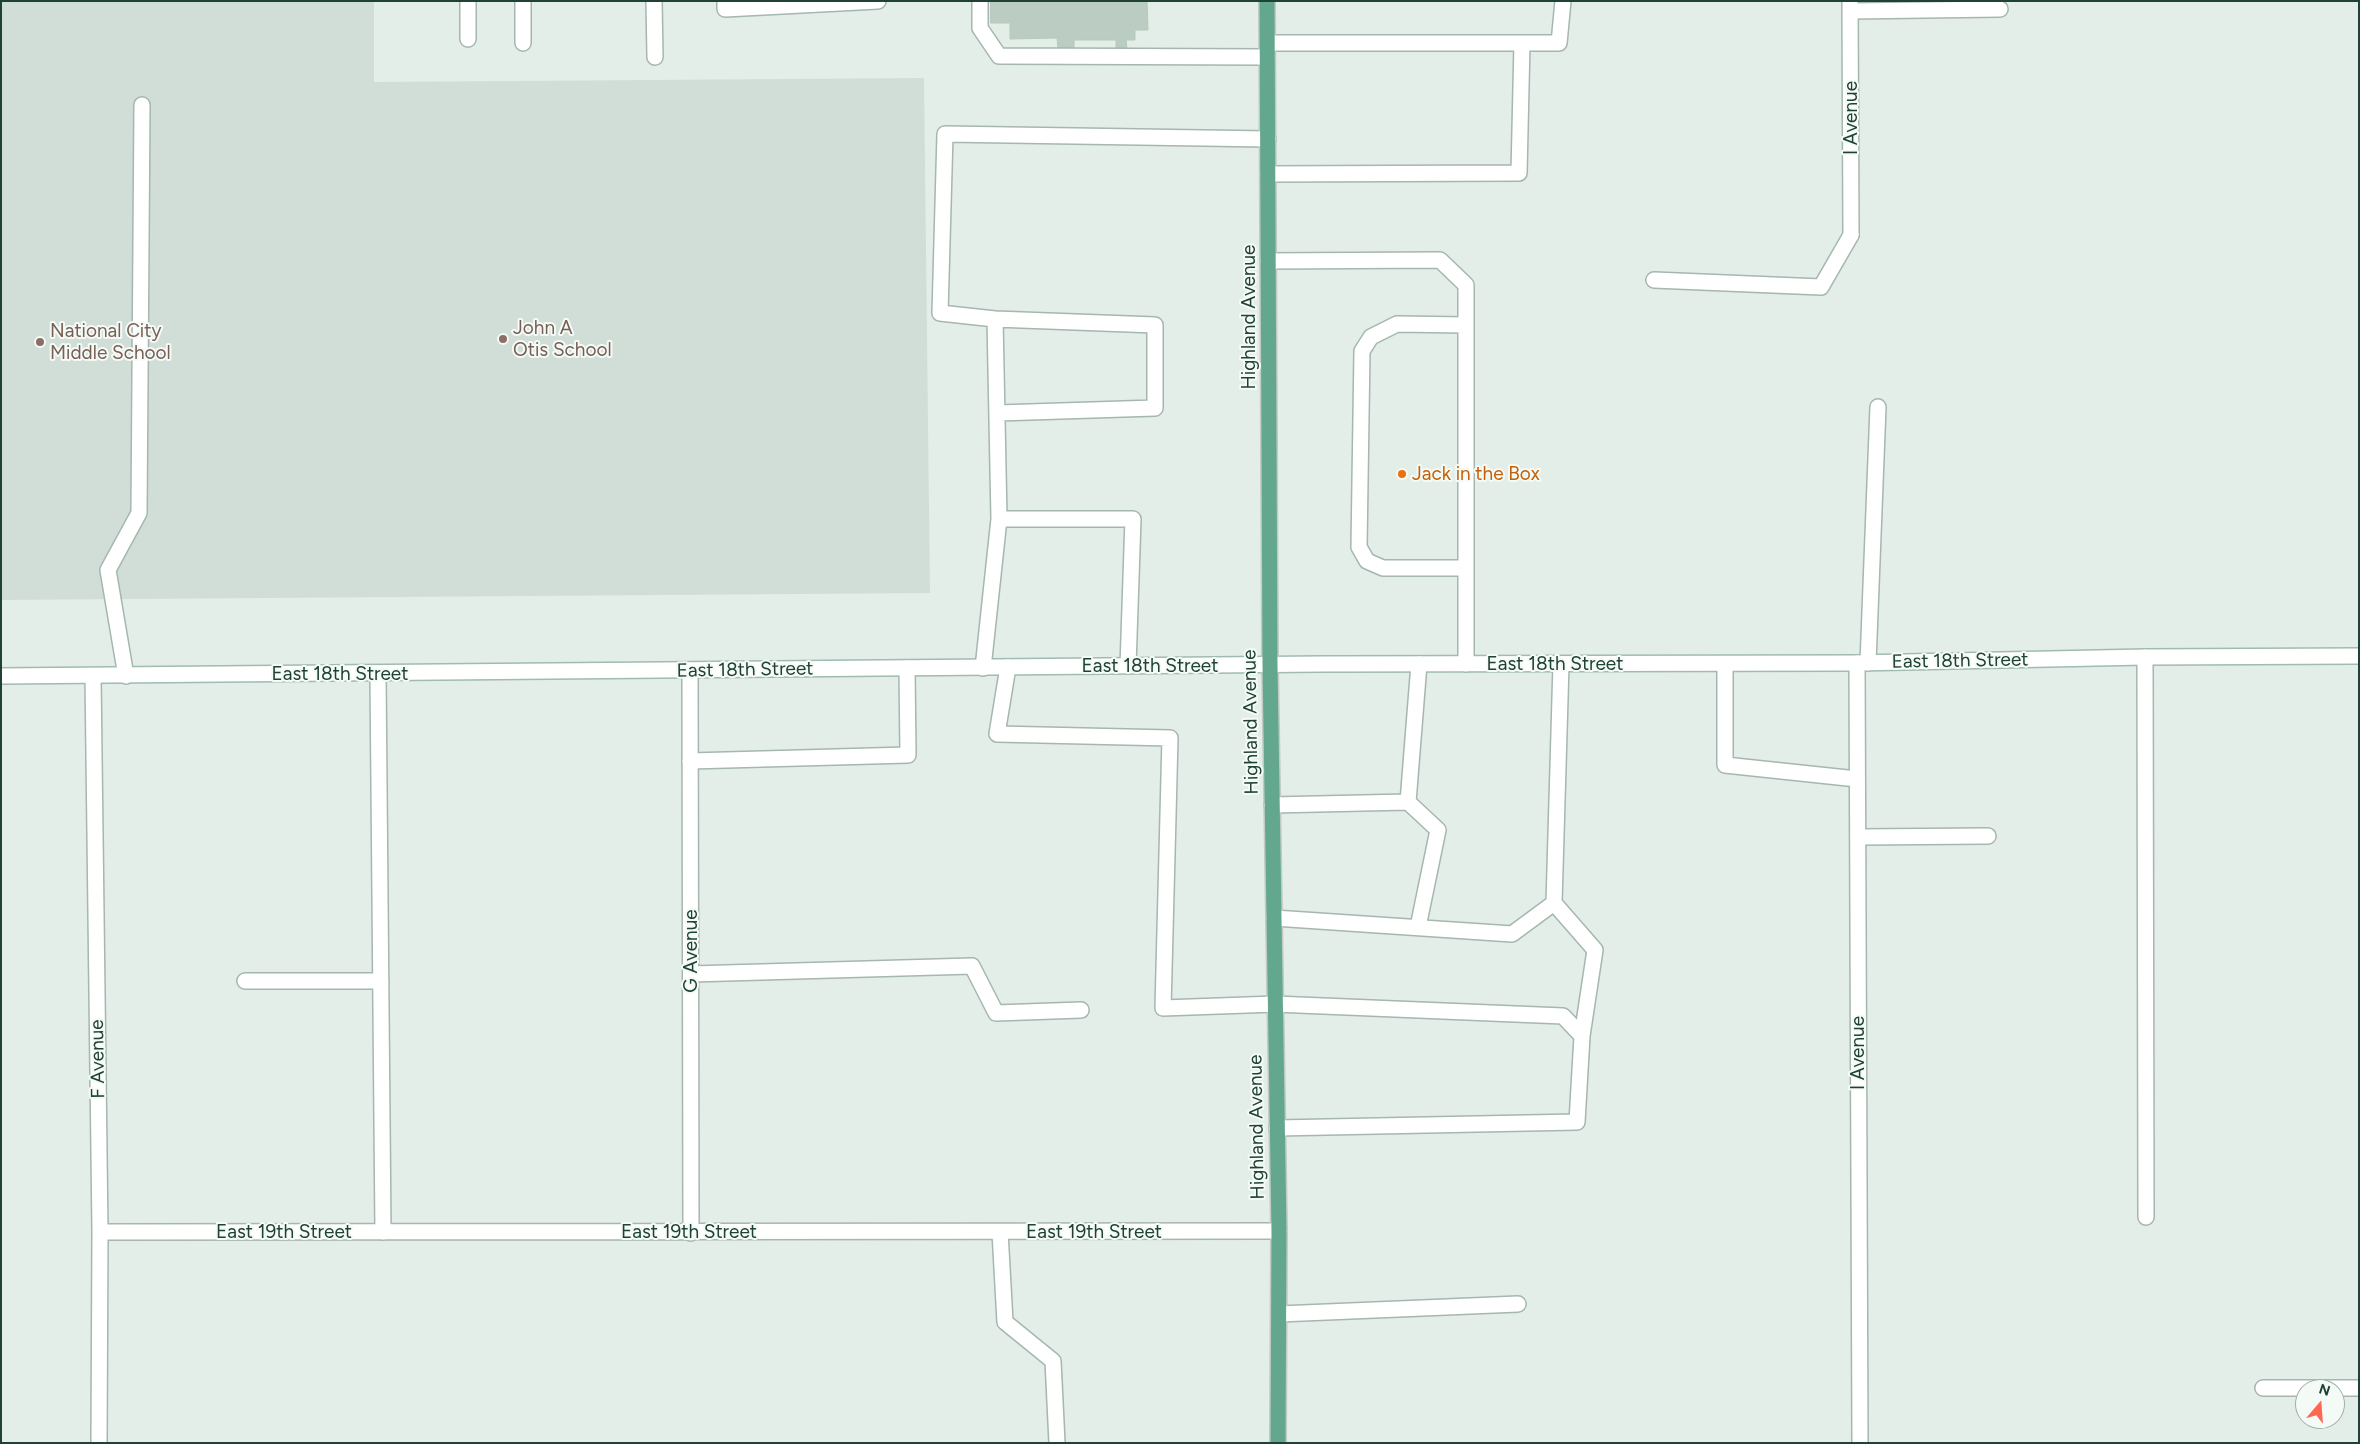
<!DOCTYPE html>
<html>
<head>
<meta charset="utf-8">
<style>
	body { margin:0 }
	#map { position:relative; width:2360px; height:1444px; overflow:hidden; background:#e3eee8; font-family:Figtree,sans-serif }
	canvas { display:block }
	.frame { position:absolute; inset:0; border:2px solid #204135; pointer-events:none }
	.north { position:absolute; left:2295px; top:1379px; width:50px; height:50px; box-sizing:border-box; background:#f4faf6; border:1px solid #9fb0a9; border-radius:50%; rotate:18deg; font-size:14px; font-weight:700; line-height:20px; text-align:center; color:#204135 }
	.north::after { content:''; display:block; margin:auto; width:18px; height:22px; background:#ff6850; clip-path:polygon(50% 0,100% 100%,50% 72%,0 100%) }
</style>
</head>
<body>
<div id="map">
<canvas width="2360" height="1444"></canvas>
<div class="frame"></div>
<div class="north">N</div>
</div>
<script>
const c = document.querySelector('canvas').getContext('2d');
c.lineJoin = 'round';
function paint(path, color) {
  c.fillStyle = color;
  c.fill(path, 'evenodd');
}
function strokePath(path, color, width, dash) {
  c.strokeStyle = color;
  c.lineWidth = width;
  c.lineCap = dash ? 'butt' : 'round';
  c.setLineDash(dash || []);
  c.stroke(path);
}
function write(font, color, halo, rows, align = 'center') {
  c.font = font + ' Figtree,sans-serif';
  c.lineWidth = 4;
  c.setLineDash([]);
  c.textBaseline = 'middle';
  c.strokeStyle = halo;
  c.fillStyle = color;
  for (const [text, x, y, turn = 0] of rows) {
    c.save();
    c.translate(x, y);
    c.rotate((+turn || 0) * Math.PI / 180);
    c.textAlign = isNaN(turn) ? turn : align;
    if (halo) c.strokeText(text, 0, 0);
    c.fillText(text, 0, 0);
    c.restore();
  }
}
paint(new Path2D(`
	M 1,1 L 374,1 L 374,82 L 924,78 L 930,593 L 1,600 Z`), '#d1ded7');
const building = new Path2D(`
	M 991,1 L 1147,1 L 1148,30 L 1135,30 L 1135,40 L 1126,40 L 1127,48 L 1116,48 L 1116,40 L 1074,40 L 1074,48 L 1058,48 L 1057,38 L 1010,39 L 1010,23 L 991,23 Z`);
paint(building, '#bbccc3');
strokePath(building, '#b4c9be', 1);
const lane = new Path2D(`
	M 468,1 L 468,39
	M 654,1 L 655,57
	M 725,1 L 725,9 L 878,1
	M 980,1 L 980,28 L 999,56 L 1267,57
	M 1851,11 L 2000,9
	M 523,43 L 523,1
	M 1268,43 L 1559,43 L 1563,1
	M 1268,174 L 1519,173 L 1522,43
	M 1268,261 L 1440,260 L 1466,285 L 1466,664
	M 1654,280 L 1821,287 L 1851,235
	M 995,319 L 940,313 L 945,134 L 1268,139
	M 1466,325 L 1397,324 L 1371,337 L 1362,351 L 1359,547 L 1367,561 L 1383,568 L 1466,568
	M 998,413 L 1155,408 L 1155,325 L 995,319 L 999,519 L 1133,519 L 1128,666
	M 2145,657 L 2146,1217
	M 1868,663 L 1878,407
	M 1725,664 L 1725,765 L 1857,779
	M 1008,667 L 997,734 L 1170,738 L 1163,1008 L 1275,1004 L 1563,1016 L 1582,1036 L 1577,1122 L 1277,1128
	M 983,668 L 999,519
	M 378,674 L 383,1232
	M 126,676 L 108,570 L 139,513 L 142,105
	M 690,761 L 908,755 L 907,668
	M 1408,802 L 1438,830 L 1418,927
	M 1272,805 L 1408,802 L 1419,664
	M 1858,837 L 1988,836
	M 1554,903 L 1595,950 L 1582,1036
	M 1274,918 L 1512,934 L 1554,903 L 1561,664
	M 691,974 L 972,966 L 996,1013 L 1081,1010
	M 245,981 L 381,981
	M 1000,1232 L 1005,1322 L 1053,1361 L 1057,1443
	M 1279,1314 L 1518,1304
	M 2263,1388 L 2359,1388`);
const street = new Path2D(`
	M 1850,1 L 1851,235
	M 1857,663 L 1860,1443
	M 690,670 L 691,1233
	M 93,676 L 100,1232 L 99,1443
	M 100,1232 L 1279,1231`);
const secondary = new Path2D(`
	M 1,676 L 1323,664 L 1857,663 L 2145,657 L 2359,656`);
const primary = new Path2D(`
	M 1267,1 L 1270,665 L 1279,1231 L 1278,1443`);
strokePath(lane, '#a5b7af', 18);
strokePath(street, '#a5b7af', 18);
strokePath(secondary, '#a0bbaf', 18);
strokePath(primary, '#c1cac6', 18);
strokePath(lane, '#fff', 15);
strokePath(street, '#fff', 15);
strokePath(secondary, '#fff', 15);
strokePath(primary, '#63a88e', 15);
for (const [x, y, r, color] of [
	[503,339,5,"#8d6e63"],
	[40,342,5,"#8d6e63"],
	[1402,474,5,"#e8710a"]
]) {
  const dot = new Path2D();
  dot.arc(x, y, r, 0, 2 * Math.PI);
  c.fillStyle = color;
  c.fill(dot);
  strokePath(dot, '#f4faf6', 2);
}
write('19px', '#204135', '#f4faf6', [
	["I Avenue",1851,118,-90],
	["Highland Avenue",1249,317,-90],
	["East 18th Street",1960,661,-1],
	["East 18th Street",1555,664],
	["East 18th Street",1150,666],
	["East 18th Street",745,670,-1],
	["East 18th Street",340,674],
	["Highland Avenue",1251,722,-91],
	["G Avenue",691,951,-90],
	["I Avenue",1858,1053,-90],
	["F Avenue",98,1059,-91],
	["Highland Avenue",1257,1127,-91],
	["East 19th Street",284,1232],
	["East 19th Street",689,1232],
	["East 19th Street",1094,1232]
]);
write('19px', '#785e54', '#f4faf6', [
	["John A",513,328],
	["Otis School",513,350],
	["National City",50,331],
	["Middle School",50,353]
], 'left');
write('19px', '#c56008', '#f4faf6', [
	["Jack in the Box",1412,474]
], 'left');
</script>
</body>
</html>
